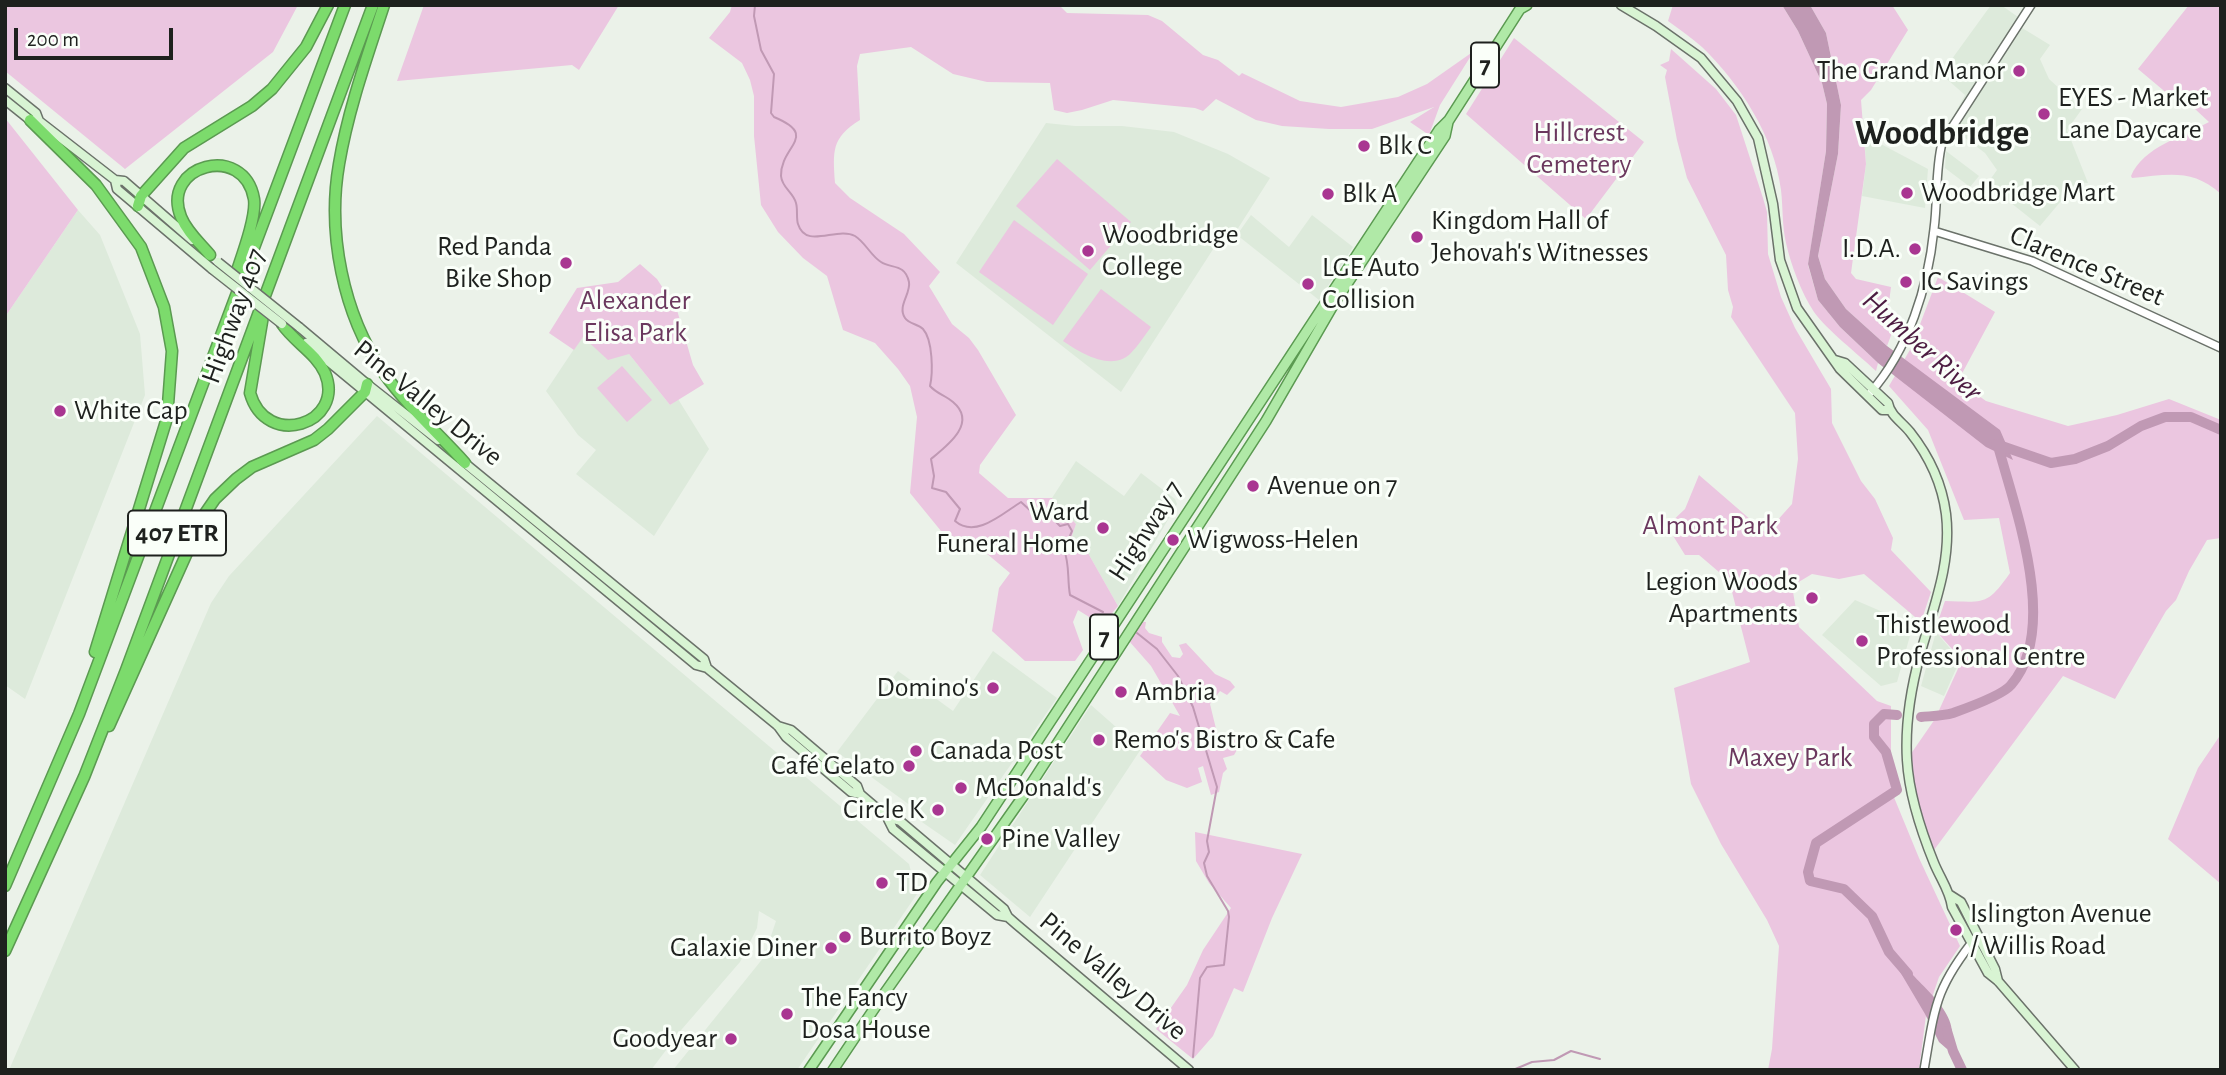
<!DOCTYPE html>
<html>
<head>
<meta charset="utf-8">
<style>
	body { margin:0 }
	#map { position:relative; width:2226px; height:1075px; overflow:hidden; background:#ebf2e9; font-family:"Alegreya Sans",sans-serif }
	canvas { display:block }
	.frame { position:absolute; inset:0; border:7px solid #1e211e; pointer-events:none }
	.scale { position:absolute; left:14px; top:28px; width:159px; height:32px; box-sizing:border-box; border:4px solid #1e211e; border-top:0; padding-left:9px; font-size:21px; line-height:24px; white-space:nowrap; color:#1e211e; -webkit-text-stroke:5px #fafff9; paint-order:stroke }
</style>
</head>
<body>
<div id="map">
<canvas width="2226" height="1075"></canvas>
<div class="frame"></div>
<div class="scale">200 m</div>
</div>
<script>
const c = document.querySelector('canvas').getContext('2d');
c.lineJoin = 'round';
function paint(path, color) {
  c.fillStyle = color;
  c.fill(path, 'evenodd');
}
function strokePath(path, color, width, dash) {
  c.strokeStyle = color;
  c.lineWidth = width;
  c.lineCap = dash ? 'butt' : 'round';
  c.setLineDash(dash || []);
  c.stroke(path);
}
function write(font, color, halo, rows, align = 'center') {
  c.font = font + ' "Alegreya Sans",sans-serif';
  c.lineWidth = 6;
  c.setLineDash([]);
  c.textBaseline = 'middle';
  c.strokeStyle = halo;
  c.fillStyle = color;
  for (const [text, x, y, turn = 0] of rows) {
    c.save();
    c.translate(x, y);
    c.rotate((+turn || 0) * Math.PI / 180);
    c.textAlign = isNaN(turn) ? turn : align;
    if (halo) c.strokeText(text, 0, 0);
    c.fillText(text, 0, 0);
    c.restore();
  }
}
paint(new Path2D(`
	M 1991,5 L 2001,5 L 2018,17 L 2014,23 L 2050,45 L 2040,59 L 2049,79 L 2082,109 L 2067,130 L 2088,183 L 2077,182 L 2040,226 L 1987,184 L 1997,170 L 1985,153 L 1956,131 L 1939,142 L 1965,95 L 1941,74 Z
	M 1046,123 L 1075,126 L 1122,126 L 1174,132 L 1228,154 L 1270,178 L 1235,233 L 1219,240 L 1121,392 L 956,263 Z
	M 1864,135 L 1928,169 L 1925,208 L 1862,196 L 1866,164 Z
	M 1946,151 L 1979,176 L 1970,187 L 1945,168 Z
	M 78,210 L 100,235 L 140,334 L 145,395 L 25,699 L 5,685 L 5,317 Z
	M 1251,215 L 1289,247 L 1312,215 L 1353,247 L 1319,300 L 1237,235 Z
	M 582,337 L 629,354 L 670,405 L 678,399 L 709,449 L 654,536 L 576,474 L 596,450 L 578,435 L 546,391 Z
	M 377,416 L 909,864 L 917,894 L 797,1070 L 673,1070 L 764,957 L 776,921 L 759,911 L 757,928 L 740,962 L 682,1029 L 651,1070 L 9,1070 L 211,603 L 229,576 Z
	M 1076,461 L 1124,496 L 1141,473 L 1175,499 L 1177,504 L 1118,606 L 1088,553 L 1072,536 L 1076,524 L 1052,498 Z
	M 1855,600 L 1913,625 L 1897,682 L 1881,686 L 1822,635 Z
	M 1936,632 L 1960,660 L 1944,696 L 1921,686 Z
	M 993,651 L 1057,698 L 955,845 L 919,820 L 922,814 L 837,752 L 898,671 L 953,711 Z
	M 1091,705 L 1141,749 L 1030,917 L 980,875 Z`), '#ddeadb');
paint(new Path2D(`
	M 5,5 L 298,5 L 273,52 L 125,169 L 5,71 Z
	M 424,5 L 619,5 L 579,70 L 572,65 L 397,81 Z
	M 732,5 L 973,5 L 982,7 L 984,5 L 1059,5 L 1067,13 L 1148,15 L 1162,21 L 1203,55 L 1218,60 L 1239,76 L 1242,73 L 1300,101 L 1341,107 L 1398,97 L 1427,84 L 1474,51 L 1440,105 L 1429,135 L 1410,122 L 1434,107 L 1372,129 L 1329,129 L 1282,126 L 1256,120 L 1216,99 L 1203,111 L 1195,108 L 1113,100 L 1082,110 L 1067,113 L 1054,110 L 1050,83 L 987,82 L 953,74 L 911,47 L 860,54 L 857,66 L 860,120 C 831,138 833,151 835,183 L 850,198 L 904,234 L 940,272 L 929,286 L 952,324 L 969,338 L 978,350 L 1016,415 L 980,465 L 979,473 L 1008,498 L 1052,498 L 1076,524 L 1072,536 L 1088,553 L 1118,606 L 1102,625 L 1078,610 L 1073,622 L 1083,650 L 1075,661 L 1025,661 L 992,631 L 999,588 L 1010,573 L 980,548 L 941,531 L 910,493 L 917,417 L 910,386 L 898,369 L 875,343 L 843,330 L 827,276 L 803,258 L 778,232 L 761,205 L 754,136 L 754,96 L 750,80 L 742,63 L 709,38 L 730,12 Z
	M 1673,5 L 1782,5 L 1798,31 L 1822,83 L 1827,104 L 1826,151 L 1808,265 L 1818,300 L 1840,327 L 1878,363 L 1876,371 C 1859,355 1826,329 1814,312 C 1801,292 1791,265 1786,243 C 1782,226 1783,207 1781,190 C 1774,136 1740,84 1702,47 C 1692,38 1680,30 1668,21 Z
	M 1810,5 L 1892,5 L 1908,30 L 1871,90 L 1861,100 L 1866,164 L 1851,273 L 1856,279 L 1891,287 L 1888,310 L 1898,317 L 1887,346 L 1846,309 L 1825,279 L 1818,256 L 1838,154 L 1841,105 L 1826,33 Z
	M 2189,5 L 2221,5 L 2221,194 C 2192,168 2168,175 2132,178 L 2131,176 C 2143,147 2184,136 2209,122 L 2195,109 L 2169,95 L 2138,69 Z
	M 1514,38 L 1644,142 L 1586,219 L 1466,114 Z
	M 1671,49 L 1716,89 L 1736,115 L 1763,198 L 1767,212 L 1768,254 L 1781,297 L 1795,328 L 1831,389 L 1832,423 L 1861,481 L 1875,499 L 1893,538 L 1891,550 L 1931,592 L 1921,622 L 1864,574 L 1839,579 L 1812,574 L 1792,586 L 1799,627 L 1877,701 L 1891,706 L 1891,790 L 1919,858 L 1960,946 L 1939,977 L 1926,1015 L 1919,1070 L 1768,1070 L 1772,1049 L 1779,946 L 1767,920 L 1721,844 L 1691,784 L 1674,688 L 1750,662 L 1731,588 L 1723,580 L 1726,578 L 1699,555 L 1685,555 L 1667,526 L 1685,509 L 1699,475 L 1766,533 L 1792,504 L 1798,459 L 1795,413 L 1731,317 L 1733,307 L 1728,290 L 1726,255 L 1687,178 L 1677,140 L 1665,77 L 1667,70 L 1660,65 L 1669,61 Z
	M 5,118 L 78,210 L 5,317 Z
	M 1057,159 L 1131,222 L 1090,270 L 1016,206 Z
	M 1014,220 L 1088,274 L 1053,325 L 979,272 Z
	M 640,264 L 657,279 L 677,310 L 693,365 L 704,384 L 670,405 L 629,354 L 608,360 L 583,337 L 574,350 L 549,333 L 577,288 L 618,282 Z
	M 1938,277 L 1995,312 L 1958,381 L 1986,401 L 2068,426 L 2117,415 L 2169,399 L 2221,420 L 2221,538 L 2207,540 L 2189,571 L 2176,600 L 2166,611 L 2115,699 L 2063,676 L 1934,850 L 1921,818 L 1908,758 L 1935,719 L 1962,660 L 1935,630 L 1945,601 C 1984,602 1987,606 2010,573 L 1999,518 L 1964,520 L 1928,430 L 1889,386 L 1911,348 Z
	M 1101,289 L 1151,327 C 1144,336 1138,346 1130,354 C 1111,372 1079,352 1063,341 Z
	M 622,366 L 652,400 L 627,422 L 597,388 Z
	M 1141,622 L 1146,622 L 1145,628 L 1149,633 L 1162,637 L 1162,642 L 1172,657 L 1180,658 L 1183,654 L 1179,645 L 1186,643 L 1215,674 L 1230,681 L 1235,687 L 1227,695 L 1220,691 L 1210,704 L 1218,737 L 1225,742 L 1233,734 L 1238,733 L 1244,738 L 1234,755 L 1223,758 L 1227,769 L 1223,773 L 1219,792 L 1211,795 L 1203,766 L 1198,768 L 1202,782 L 1187,788 L 1166,780 L 1140,756 L 1170,713 L 1180,716 L 1151,666 L 1129,641 Z
	M 2221,734 L 2221,884 L 2168,839 L 2198,768 Z
	M 1195,832 L 1302,854 L 1272,918 L 1243,992 L 1234,988 L 1213,1036 L 1193,1059 L 1156,1029 L 1187,985 L 1203,950 L 1231,908 L 1209,883 L 1196,861 Z`), '#ebc6e0');
paint(new Path2D(`
	M 1782,5 L 1810,5 L 1826,33 L 1841,105 L 1838,154 L 1818,256 L 1825,279 L 1846,309 L 1887,346 L 2000,430 L 2013,460 L 1986,447 L 1878,363 L 1840,327 L 1818,300 L 1808,264 L 1826,151 L 1827,104 L 1822,83 L 1798,31 Z
	M 1896,965 L 1905,966 C 1922,988 1967,1018 1947,1049 L 1939,1042 L 1925,1014 Z`), '#c099b4');
strokePath(new Path2D(`
	M 755,5 L 754,16 L 761,50 L 774,74 L 771,113 L 774,117 C 820,136 780,146 781,176 C 782,188 793,192 796,203 C 798,210 796,218 798,224 C 806,250 837,226 855,236 C 865,242 871,256 881,262 C 891,269 905,263 909,282 C 911,294 897,306 905,318 C 909,324 918,324 923,329 C 933,340 933,373 930,386 C 937,394 945,395 953,402 C 978,423 947,446 931,459 L 934,476 L 932,488 L 946,492 L 960,509 L 955,521 C 976,539 1003,513 1021,502 L 1033,513 L 1050,516 L 1060,526 L 1068,524 L 1072,531 L 1064,550 C 1070,565 1067,579 1070,595 L 1103,612
	M 1137,633 L 1157,649 L 1178,676 L 1193,707 L 1217,787 L 1207,841 L 1209,852 L 1204,863 L 1207,876 L 1228,911 L 1229,917 L 1224,965 L 1207,967 L 1200,978 L 1193,1057
	M 1513,1070 L 1532,1062 L 1554,1060 L 1571,1051 L 1600,1059`), '#c099b4', 2);
strokePath(new Path2D(`
	M 1996,444 L 2051,463 L 2075,459 L 2108,446 L 2141,426 L 2165,417 L 2191,417 L 2221,430
	M 1897,715 L 1884,714 L 1874,724 L 1874,737 L 1886,752 L 1897,790 L 1816,843 L 1808,872 L 1810,881 L 1844,889 L 1872,916 L 1889,952 L 1908,974
	M 1921,717 C 1932,716 1943,716 1953,713 C 1967,708 2003,695 2011,685 C 2060,629 2015,509 1998,446
	M 1947,1031 L 1953,1051 L 1962,1070`), '#c099b4', 10);
const tertiary = new Path2D(`
	M 1934,231 L 2032,261 L 2221,348
	M 1870,393 C 1909,349 1928,287 1934,229 C 1938,200 1935,171 1942,143 L 2031,5
	M 1924,1070 C 1935,1006 1935,988 1977,936`);
const secondary = new Path2D(`
	M 1621,5 L 1656,26 L 1701,58 L 1737,101 L 1758,138 L 1773,204 L 1780,260 L 1797,308 L 1840,369 L 1882,410 L 1889,410
	M 5,88 L 36,113 L 39,121 L 115,180 L 124,181 L 192,240
	M 5,100 L 30,120 L 36,120
	M 115,180 L 117,189 L 212,269
	M 299,327 L 367,384 L 438,440
	M 306,343 L 696,665 L 707,668 L 778,726 L 786,737 L 851,792 L 860,794
	M 1835,360 L 1845,363 L 1888,403 C 1890,415 1902,422 1910,432 C 1929,456 1942,483 1946,514 C 1952,563 1933,608 1920,655 C 1911,688 1905,726 1907,760 C 1909,795 1921,831 1934,863 C 1940,878 1950,891 1952,907 L 1988,973 L 1998,981 L 2075,1070
	M 461,460 L 704,659 L 707,668
	M 778,726 L 791,730 L 857,786 L 860,794 L 887,817 L 900,821 L 1004,909 L 1008,917 L 1016,924 L 1189,1070
	M 887,817 L 893,829 L 997,915 L 1008,917
	M 1950,895 L 1961,902 L 1995,969 L 1998,981`);
const primary = new Path2D(`
	M 809,1070 L 937,882 L 981,827 L 1439,130 L 1449,120 L 1520,9 L 1527,5
	M 833,1070 L 884,994 L 1024,795 L 1266,421 L 1335,302 L 1445,136 L 1448,122`);
const motorway = new Path2D(`
	M 384,5 C 367,57 348,110 339,164 C 327,233 343,314 383,372 C 407,406 438,433 465,463
	M 30,120 L 96,185 L 141,247 L 164,307 L 172,351 L 167,418 L 95,652
	M 138,206 L 141,196 L 184,148 L 252,106 L 272,89 L 306,47 L 328,5
	M 210,255 C 200,243 187,232 181,217 C 160,165 244,142 254,199 C 257,218 239,263 233,283
	M 263,316 L 250,393 C 266,450 346,424 325,373 C 316,353 294,342 282,324
	M 109,726 L 204,515 L 215,499 L 236,479 L 252,467 L 314,440 L 328,429 L 365,392 L 367,384
	M 5,886 L 79,714 L 345,5
	M 5,951 L 84,777 L 126,670 L 373,5`);
strokePath(tertiary, '#6b726a', 10);
strokePath(secondary, '#6b726a', 11);
strokePath(primary, '#5b9a51', 12);
strokePath(motorway, '#5b9a51', 13);
strokePath(tertiary, '#fff', 7);
strokePath(secondary, '#d8f4d3', 8);
strokePath(primary, '#b0e9a7', 9);
strokePath(motorway, '#7cdb6c', 10);
const secondaryBridge = new Path2D(`
	M 218,262 L 299,327
	M 212,269 L 282,324`);
strokePath(secondaryBridge, '#6b726a', 11, []);
strokePath(secondaryBridge, '#d8f4d3', 8);
for (const [x, y, r, color] of [
	[2019,71,7,"#a93691"],
	[2044,114,7,"#a93691"],
	[1364,146,7,"#a93691"],
	[1907,193,7,"#a93691"],
	[1328,194,7,"#a93691"],
	[1417,237,7,"#a93691"],
	[1915,249,7,"#a93691"],
	[1088,251,7,"#a93691"],
	[566,263,7,"#a93691"],
	[1906,282,7,"#a93691"],
	[1308,284,7,"#a93691"],
	[60,411,7,"#a93691"],
	[1253,486,7,"#a93691"],
	[1103,528,7,"#a93691"],
	[1173,540,7,"#a93691"],
	[1812,598,7,"#a93691"],
	[1862,641,7,"#a93691"],
	[993,688,7,"#a93691"],
	[1121,692,7,"#a93691"],
	[1099,740,7,"#a93691"],
	[916,751,7,"#a93691"],
	[909,766,7,"#a93691"],
	[961,788,7,"#a93691"],
	[938,810,7,"#a93691"],
	[987,839,7,"#a93691"],
	[882,883,7,"#a93691"],
	[1956,930,7,"#a93691"],
	[845,937,7,"#a93691"],
	[831,948,7,"#a93691"],
	[787,1014,7,"#a93691"],
	[731,1039,7,"#a93691"]
]) {
  const dot = new Path2D();
  dot.arc(x, y, r, 0, 2 * Math.PI);
  c.fillStyle = color;
  c.fill(dot);
  strokePath(dot, '#fafff9', 2.5);
}
for (const [x, y, w] of [
	[1485,65,28],
	[177,533,98],
	[1104,637,28]
]) {
  const box = new Path2D();
  box.roundRect(x - w / 2, y - 22.5, w, 45, 5);
  c.fillStyle = '#fafff9';
  c.fill(box);
  strokePath(box, '#1e211e', 2);
}
write('bold 26px', '#1e211e', null, [
	["7",1485,65],
	["407 ETR",177,533],
	["7",1104,637]
]);
write('28px', '#1e211e', '#fafff9', [
	["The Grand Manor",2005,71,"right"],
	["EYES - Market",2058,98],
	["Lane Daycare",2058,130],
	["Blk C",1378,146],
	["Woodbridge Mart",1921,193],
	["Blk A",1342,194],
	["Kingdom Hall of",1431,221],
	["Jehovah's Witnesses",1431,253],
	["Woodbridge",1102,235],
	["College",1102,267],
	["Red Panda",552,247,"right"],
	["Bike Shop",552,279,"right"],
	["I.D.A.",1901,249,"right"],
	["LGE Auto",1322,268],
	["Collision",1322,300],
	["IC Savings",1920,282],
	["White Cap",74,411],
	["Avenue on 7",1267,486],
	["Ward",1089,512,"right"],
	["Funeral Home",1089,544,"right"],
	["Wigwoss-Helen",1187,540],
	["Legion Woods",1798,582,"right"],
	["Apartments",1798,614,"right"],
	["Thistlewood",1876,625],
	["Professional Centre",1876,657],
	["Domino's",979,688,"right"],
	["Ambria",1135,692],
	["Remo's Bistro & Cafe",1113,740],
	["Canada Post",930,751],
	["Café Gelato",895,766,"right"],
	["McDonald's",975,788],
	["Circle K",924,810,"right"],
	["Pine Valley",1001,839],
	["TD",896,883],
	["Islington Avenue",1970,914],
	["/ Willis Road",1970,946],
	["Burrito Boyz",859,937],
	["Galaxie Diner",817,948,"right"],
	["The Fancy",801,998],
	["Dosa House",801,1030],
	["Goodyear",717,1039,"right"]
], 'left');
write('28px', '#6b385e', '#fafff9', [
	["Hillcrest",1579,133],
	["Cemetery",1579,165],
	["Alexander",635,301],
	["Elisa Park",635,333],
	["Almont Park",1710,526],
	["Maxey Park",1790,758]
]);
write('28px', '#1e211e', '#fafff9', [
	["Clarence Street",2087,266,23],
	["Highway 407",234,316,-70],
	["Pine Valley Drive",428,403,39],
	["Highway 7",1146,531,-57],
	["Pine Valley Drive",1113,976,40]
]);
write('italic 30px', '#4c1c41', '#fafff9', [
	["Humber River",1922,346,42]
]);
write('bold 35px', '#1e211e', '#fafff9', [
	["Woodbridge",1942,133]
]);
</script>
</body>
</html>
